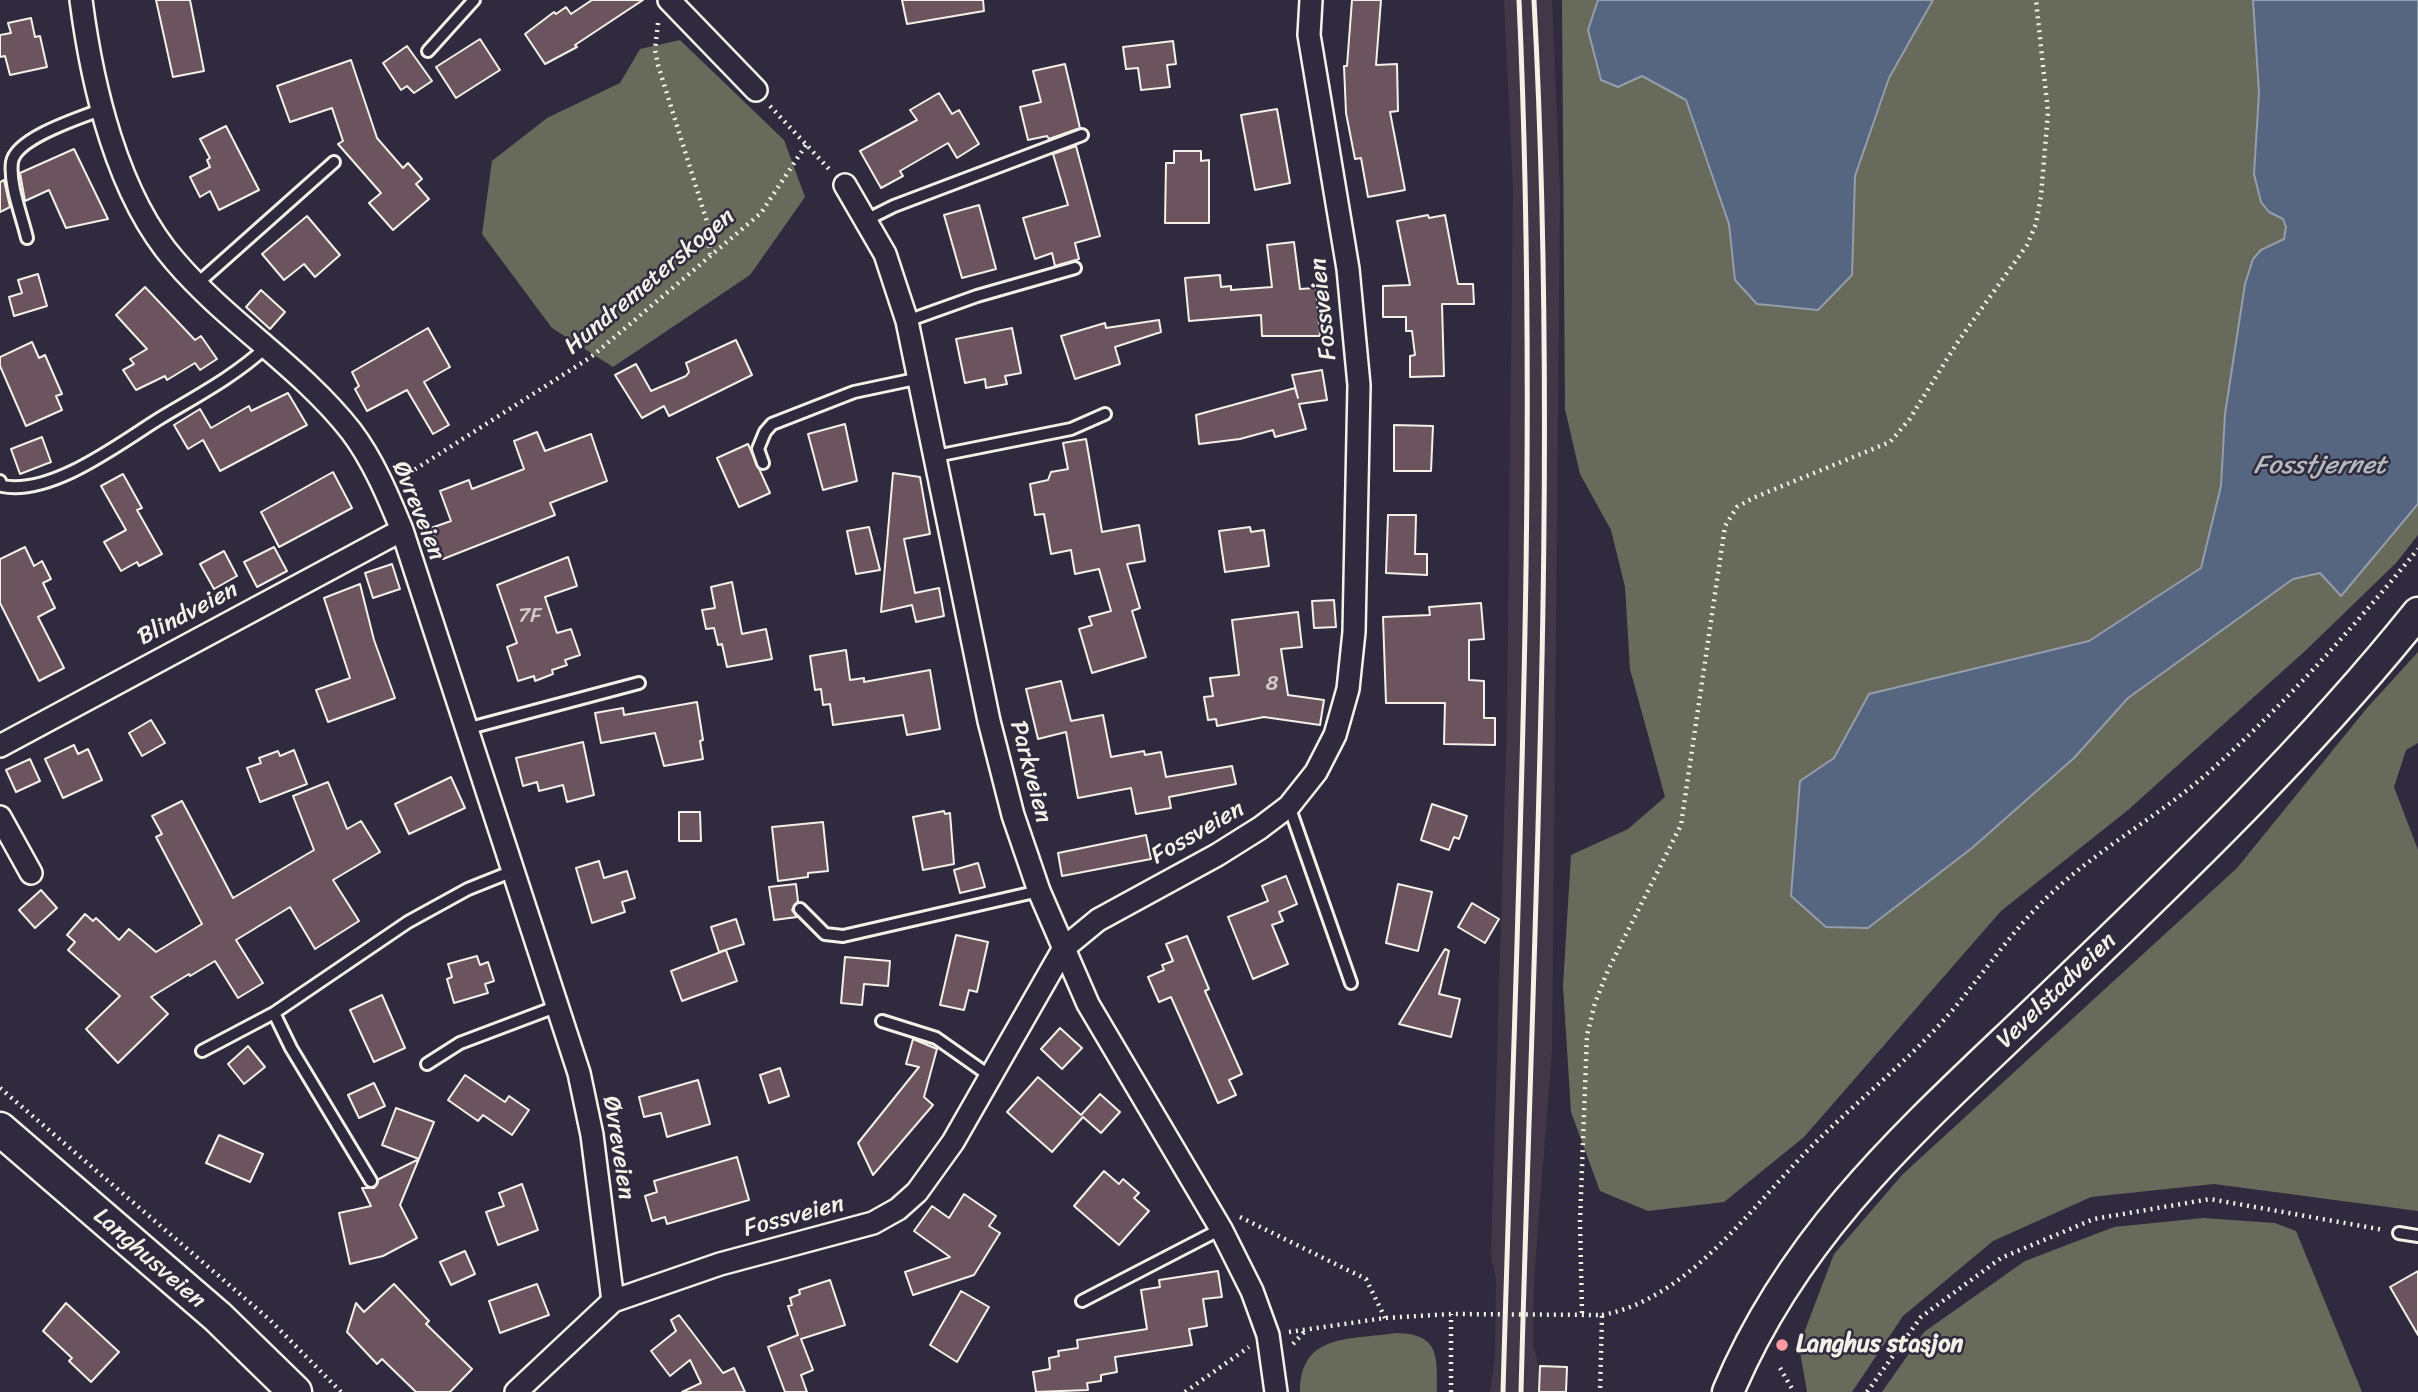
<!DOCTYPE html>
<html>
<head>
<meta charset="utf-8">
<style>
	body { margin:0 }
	canvas { display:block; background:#2f2a3d }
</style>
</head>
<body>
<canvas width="2418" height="1392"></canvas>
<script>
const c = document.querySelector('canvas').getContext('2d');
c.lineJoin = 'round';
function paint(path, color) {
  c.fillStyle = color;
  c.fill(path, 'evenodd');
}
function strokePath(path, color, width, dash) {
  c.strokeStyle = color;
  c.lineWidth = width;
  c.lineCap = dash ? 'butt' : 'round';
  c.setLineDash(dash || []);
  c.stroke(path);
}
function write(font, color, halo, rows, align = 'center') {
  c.font = font + ' Sriracha,sans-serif';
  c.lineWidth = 5;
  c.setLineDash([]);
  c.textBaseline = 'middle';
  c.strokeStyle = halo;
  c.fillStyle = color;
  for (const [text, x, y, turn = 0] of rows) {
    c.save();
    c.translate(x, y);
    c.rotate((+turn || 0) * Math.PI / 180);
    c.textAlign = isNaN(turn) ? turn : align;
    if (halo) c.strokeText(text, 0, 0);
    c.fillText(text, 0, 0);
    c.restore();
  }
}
paint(new Path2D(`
	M 1504,0 L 1552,0 L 1560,193 L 1552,1050 L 1534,1279 L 1533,1345 L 1538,1364 L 1538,1392 L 1490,1392 L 1495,1356 L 1496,1280 L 1491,1256 L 1507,721 L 1513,188 Z`), '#413747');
paint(new Path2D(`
	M 1562,0 L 1598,0 L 1588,30 L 1618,87 L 1642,75 L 1686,100 L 1729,224 L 1735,280 L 1852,275 L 1855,176 L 1889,78 L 1933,0 L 2253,0 L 2259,93 L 2254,174 L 2269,212 L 2283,219 L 2286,227 L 2284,239 L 2261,250 L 2245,284 L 2225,414 L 2221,486 L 2201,568 L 2089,641 L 1869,694 L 1834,758 L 1800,782 L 2074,758 L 2128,698 L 2293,579 L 2320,573 L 2341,596 L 2418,504 L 2418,535 L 2396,563 L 2305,651 L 2128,810 L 2001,911 L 1804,1137 L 1724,1202 L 1648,1211 L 1600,1191 L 1571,1112 L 1563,986 L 1571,855 L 1628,829 L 1665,797 L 1630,669 L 1625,587 L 1611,530 L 1580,474 L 1565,409 Z
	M 680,40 L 784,140 L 805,197 L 750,275 L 613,367 L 552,328 L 482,234 L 492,161 L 547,118 L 620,83 L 640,49 Z
	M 2418,652 L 2418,743 L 2406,750 L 2394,787 L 2418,850 L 2418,1211 L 2214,1184 L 2091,1197 L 1993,1241 L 1903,1316 L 1852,1392 L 1807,1392 L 1799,1346 L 1834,1254 L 1903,1174 L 2237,868 L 2367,708 Z
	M 2203,1218 L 2275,1223 L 2296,1231 L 2362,1392 L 1882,1392 L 1924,1332 L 2025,1261 L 2114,1227 Z
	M 1396,1333 C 1440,1334 1437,1356 1437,1392 L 1300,1392 C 1300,1333 1350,1340 1396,1333 Z`), '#686b5c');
const water = new Path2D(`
	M 1598,0 L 1933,0 L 1889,78 L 1855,176 L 1852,275 L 1818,310 L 1757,304 L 1735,280 L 1729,224 L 1686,100 L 1642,76 L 1618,87 L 1601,80 L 1588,30 Z
	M 2253,0 L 2418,0 L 2418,504 L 2341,596 L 2320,573 L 2293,579 L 2128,698 L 2074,758 L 1972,848 L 1868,928 L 1826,927 L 1791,896 L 1800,781 L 1834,758 L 1869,694 L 2089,641 L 2201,568 L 2221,486 L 2225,414 L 2245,284 L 2253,259 L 2261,250 L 2284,239 L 2286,227 L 2283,219 L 2269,212 L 2261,202 L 2254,174 L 2259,93 Z`);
paint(water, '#566580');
strokePath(water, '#959daa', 2);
const building = new Path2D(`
	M 156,0 L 190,0 L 204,71 L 173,77 Z
	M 592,0 L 643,0 L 575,45 L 577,47 L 545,64 L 525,34 L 554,12 L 556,14 L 566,7 L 571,14 Z
	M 902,0 L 983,0 L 984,11 L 907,24 Z
	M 1352,0 L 1381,0 L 1376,65 L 1397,64 L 1398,111 L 1390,112 L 1405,190 L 1368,197 L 1361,158 L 1355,159 L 1346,113 L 1344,66 L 1347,66 Z
	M 31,18 L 35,37 L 40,36 L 47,67 L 10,75 L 5,56 L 0,57 L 0,35 L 11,33 L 8,23 Z
	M 480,39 L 500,70 L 456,98 L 436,67 Z
	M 1173,41 L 1176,64 L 1167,65 L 1170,87 L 1141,90 L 1138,68 L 1126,69 L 1123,47 Z
	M 407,46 L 432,81 L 414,93 L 407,86 L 401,90 L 383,63 Z
	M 351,60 L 377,138 L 403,168 L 408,163 L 422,179 L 416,184 L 429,199 L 393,230 L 369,203 L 381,193 L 338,144 L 343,141 L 332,108 L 290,122 L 277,86 Z
	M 1065,64 L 1080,128 L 1049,139 L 1047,136 L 1028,140 L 1020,107 L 1041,102 L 1033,71 Z
	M 939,93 L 952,114 L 959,110 L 979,144 L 957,158 L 948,143 L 900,171 L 903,176 L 881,188 L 860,151 L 917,120 L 910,110 Z
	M 1277,109 L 1290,183 L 1255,190 L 1241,115 Z
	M 226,126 L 259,190 L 219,210 L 210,191 L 200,197 L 190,177 L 210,167 L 207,160 L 210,158 L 200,139 Z
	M 1076,146 L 1100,236 L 1075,243 L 1079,259 L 1055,266 L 1052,253 L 1035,259 L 1023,218 L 1068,205 L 1053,154 Z
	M 74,149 L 108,219 L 66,228 L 49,190 L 25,201 L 20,173 Z
	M 1174,151 L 1201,151 L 1201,161 L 1209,160 L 1209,223 L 1165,223 L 1166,163 L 1174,163 Z
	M 4,180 L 10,207 L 0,212 L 0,182 Z
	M 979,205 L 996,269 L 962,278 L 944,215 Z
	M 1428,215 L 1429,218 L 1445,215 L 1458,284 L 1473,284 L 1474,304 L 1442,304 L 1444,376 L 1410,377 L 1410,356 L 1415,355 L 1412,331 L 1406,331 L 1406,317 L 1383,317 L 1383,286 L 1410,285 L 1397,221 Z
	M 307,216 L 340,255 L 315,277 L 304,264 L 284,280 L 262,254 Z
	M 1294,242 L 1300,289 L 1316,288 L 1320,336 L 1262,336 L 1261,315 L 1189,321 L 1185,278 L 1220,275 L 1221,287 L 1231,286 L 1231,290 L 1272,287 L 1267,245 Z
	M 38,274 L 47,306 L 14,316 L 9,297 L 22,293 L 18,280 Z
	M 145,287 L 195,340 L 201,336 L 217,359 L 200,370 L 195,363 L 167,380 L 165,376 L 136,390 L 123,370 L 134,364 L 130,359 L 147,349 L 116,315 Z
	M 261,290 L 285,312 L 270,329 L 246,307 Z
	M 1159,320 L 1161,332 L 1115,347 L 1120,364 L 1075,379 L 1061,336 L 1105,323 L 1106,328 Z
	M 428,328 L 450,367 L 424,382 L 449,425 L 433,434 L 407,390 L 367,411 L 355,389 L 359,386 L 352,372 Z
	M 1012,328 L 1021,373 L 1005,376 L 1007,384 L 986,388 L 985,379 L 965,383 L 956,339 Z
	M 736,340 L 752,375 L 669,416 L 664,406 L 642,418 L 615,375 L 636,364 L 651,391 L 686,376 L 689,372 L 686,363 Z
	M 32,342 L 39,358 L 45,355 L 62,394 L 56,396 L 62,410 L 26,426 L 0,366 L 0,357 Z
	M 1322,370 L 1327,400 L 1299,404 L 1306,429 L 1275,437 L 1273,430 L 1240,439 L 1199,444 L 1196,415 L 1295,388 L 1298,398 L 1292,375 Z
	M 288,393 L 307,425 L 220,471 L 203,440 L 188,449 L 174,425 L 200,409 L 211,428 L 249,406 L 251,411 Z
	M 845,424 L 857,481 L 823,490 L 808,434 Z
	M 1394,425 L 1433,426 L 1431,471 L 1394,471 Z
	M 537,432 L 545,451 L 591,434 L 607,481 L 550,503 L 555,515 L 443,559 L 431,528 L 451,521 L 440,491 L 469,480 L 472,489 L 524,469 L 514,441 Z
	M 42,437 L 51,462 L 20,474 L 11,449 Z
	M 1086,439 L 1102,532 L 1139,525 L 1145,561 L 1127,564 L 1140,608 L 1132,611 L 1146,657 L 1092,673 L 1079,629 L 1092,625 L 1089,617 L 1111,611 L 1099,569 L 1075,574 L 1071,550 L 1051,554 L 1044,514 L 1035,515 L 1030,484 L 1048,480 L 1051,472 L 1068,469 L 1063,443 Z
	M 748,444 L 770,493 L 739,507 L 717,458 Z
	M 333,472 L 352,508 L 279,547 L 261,512 Z
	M 893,473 L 920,477 L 930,534 L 904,539 L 915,593 L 939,588 L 944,616 L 916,622 L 912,605 L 881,612 Z
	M 123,474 L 142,508 L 137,510 L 162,554 L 139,566 L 137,562 L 121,571 L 104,542 L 126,530 L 101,486 Z
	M 1388,515 L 1416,515 L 1415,554 L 1427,554 L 1427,575 L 1386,573 Z
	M 869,527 L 880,570 L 856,574 L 847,531 Z
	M 1250,527 L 1251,532 L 1264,530 L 1269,566 L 1225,572 L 1219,531 Z
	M 25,547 L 34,566 L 42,561 L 51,579 L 43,583 L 55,608 L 38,617 L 64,668 L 39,681 L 0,603 L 0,559 Z
	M 274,547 L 287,571 L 257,587 L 244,562 Z
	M 224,551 L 237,576 L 214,589 L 200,564 Z
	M 568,557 L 577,586 L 545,597 L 557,633 L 571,629 L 580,655 L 565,660 L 567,665 L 552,670 L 553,674 L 535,681 L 534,676 L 518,681 L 507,647 L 517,643 L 497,585 Z
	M 392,564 L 400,589 L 373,598 L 365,573 Z
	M 732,582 L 742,634 L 766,629 L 772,659 L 727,667 L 722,644 L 718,645 L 714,628 L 706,629 L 702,610 L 715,608 L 711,587 Z
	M 360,584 L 374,640 L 395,698 L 328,722 L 316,690 L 350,678 L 324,598 Z
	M 1334,600 L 1336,627 L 1314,628 L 1312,601 Z
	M 1481,603 L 1484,639 L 1469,640 L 1469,680 L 1484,681 L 1484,718 L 1495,718 L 1495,745 L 1444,744 L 1445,703 L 1386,703 L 1383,617 L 1430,615 L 1429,607 Z
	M 1298,612 L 1302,647 L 1281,649 L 1288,695 L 1324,700 L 1320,725 L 1264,717 L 1217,726 L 1216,719 L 1208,720 L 1204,697 L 1213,696 L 1210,678 L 1239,675 L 1232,620 Z
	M 846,650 L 850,680 L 864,678 L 864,682 L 930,670 L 940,729 L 907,735 L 903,715 L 833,725 L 830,704 L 823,705 L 821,689 L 815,690 L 810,656 Z
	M 1061,681 L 1071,721 L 1103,715 L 1111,757 L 1144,751 L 1145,755 L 1161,752 L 1166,777 L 1232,766 L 1236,784 L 1169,797 L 1171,808 L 1136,814 L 1131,788 L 1078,798 L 1066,732 L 1038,739 L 1026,689 Z
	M 697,702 L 703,740 L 700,741 L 703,759 L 664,766 L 655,733 L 601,743 L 595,713 L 623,708 L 624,715 Z
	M 151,720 L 165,743 L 142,756 L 129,733 Z
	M 583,742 L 594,795 L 567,802 L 563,785 L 539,791 L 537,782 L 523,786 L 516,758 Z
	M 74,745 L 78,754 L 88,749 L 102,780 L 63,798 L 45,759 Z
	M 294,750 L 307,784 L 260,802 L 247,768 L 261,763 L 259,758 L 278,751 L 280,756 Z
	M 30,759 L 40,781 L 16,792 L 6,770 Z
	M 451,777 L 465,808 L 409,834 L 395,804 Z
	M 328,782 L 347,829 L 361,821 L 380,852 L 333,880 L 359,921 L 315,949 L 290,907 L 236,940 L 263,983 L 238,998 L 215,961 L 190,976 L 189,974 L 151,997 L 168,1014 L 118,1063 L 86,1029 L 120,996 L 68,950 L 75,942 L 67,935 L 85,914 L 93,921 L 96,918 L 119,940 L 129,929 L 156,952 L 202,924 L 156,837 L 162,834 L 152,816 L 182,801 L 233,898 L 314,850 L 293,796 Z
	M 1432,804 L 1467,816 L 1459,839 L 1454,837 L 1449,850 L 1421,840 Z
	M 944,811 L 945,814 L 950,813 L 954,864 L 923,870 L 913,817 Z
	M 679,812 L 700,812 L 701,841 L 679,841 Z
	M 823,822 L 828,871 L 808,873 L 808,877 L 778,881 L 772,827 Z
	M 1146,835 L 1151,859 L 1062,876 L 1058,853 Z
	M 599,861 L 604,878 L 627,871 L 635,898 L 622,902 L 625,912 L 592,923 L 576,868 Z
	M 978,863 L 985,887 L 960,893 L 954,870 Z
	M 1286,876 L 1297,904 L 1279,912 L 1283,921 L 1272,925 L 1288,964 L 1253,979 L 1228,917 L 1268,901 L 1262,886 Z
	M 796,884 L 798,901 L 792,910 L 797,917 L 774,920 L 769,887 Z
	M 1398,884 L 1432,892 L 1418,951 L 1386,943 Z
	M 41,890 L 57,908 L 35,928 L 19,910 Z
	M 1472,903 L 1499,919 L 1485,943 L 1458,927 Z
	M 736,919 L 744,944 L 719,952 L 711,927 Z
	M 956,935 L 988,942 L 977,992 L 969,990 L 964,1010 L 940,1005 Z
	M 1187,936 L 1209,989 L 1205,991 L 1242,1074 L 1229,1080 L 1236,1095 L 1218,1103 L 1171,997 L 1159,1002 L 1148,977 L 1164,970 L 1162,965 L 1173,961 L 1166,944 Z
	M 1445,949 L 1449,951 L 1439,994 L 1460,999 L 1451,1037 L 1399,1024 Z
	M 726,950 L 737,981 L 682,1001 L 671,971 Z
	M 477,956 L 480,965 L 488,962 L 494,981 L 485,984 L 488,993 L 454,1003 L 447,979 L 452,977 L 448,964 Z
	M 845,957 L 890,961 L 888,986 L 864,984 L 862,1005 L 841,1003 Z
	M 382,995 L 405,1048 L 374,1062 L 350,1010 Z
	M 1060,1028 L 1082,1048 L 1062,1069 L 1041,1049 Z
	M 913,1039 L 937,1049 L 924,1097 L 933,1105 L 873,1175 L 858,1143 L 919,1067 L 906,1064 Z
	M 248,1046 L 265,1067 L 244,1084 L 228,1064 Z
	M 780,1068 L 789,1096 L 769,1103 L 760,1075 Z
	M 465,1075 L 505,1102 L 509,1096 L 529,1110 L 512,1135 L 483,1115 L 478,1121 L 448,1100 Z
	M 1038,1077 L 1081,1115 L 1100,1094 L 1120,1112 L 1101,1133 L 1083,1117 L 1052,1152 L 1007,1112 Z
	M 698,1080 L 710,1124 L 667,1137 L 661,1113 L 644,1117 L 639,1097 Z
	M 374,1083 L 385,1106 L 359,1118 L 348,1095 Z
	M 396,1108 L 434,1122 L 400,1205 L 417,1238 L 383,1256 L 350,1264 L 339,1213 L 371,1206 L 362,1188 L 374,1188 L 379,1179 L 419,1159 L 382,1145 Z
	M 219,1135 L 263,1154 L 250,1182 L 206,1163 Z
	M 737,1157 L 749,1200 L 667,1224 L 665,1217 L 652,1221 L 645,1196 L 657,1192 L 654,1181 Z
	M 1104,1171 L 1119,1184 L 1123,1179 L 1139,1193 L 1134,1198 L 1149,1211 L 1119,1245 L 1074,1206 Z
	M 522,1184 L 538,1230 L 498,1245 L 486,1212 L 504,1206 L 499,1193 Z
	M 964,1194 L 996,1216 L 989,1226 L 1000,1233 L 974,1275 L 913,1295 L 905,1272 L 950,1257 L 914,1231 L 932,1206 L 949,1218 Z
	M 465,1251 L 475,1274 L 451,1285 L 440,1262 Z
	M 1218,1271 L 1222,1297 L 1203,1299 L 1207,1326 L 1189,1329 L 1192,1345 L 1115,1357 L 1117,1372 L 1101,1375 L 1101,1381 L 1087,1383 L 1088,1390 L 1036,1392 L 1033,1372 L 1050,1369 L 1049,1358 L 1059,1356 L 1058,1351 L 1078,1348 L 1077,1340 L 1147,1329 L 1141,1290 L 1160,1287 L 1159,1280 Z
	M 2418,1271 L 2418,1335 L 2390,1287 Z
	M 830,1280 L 845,1325 L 801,1339 L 813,1370 L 801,1375 L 807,1392 L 785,1392 L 768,1347 L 798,1335 L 788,1306 L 792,1305 L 790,1298 L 800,1294 L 799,1290 Z
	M 394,1284 L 429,1321 L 426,1324 L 472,1369 L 450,1392 L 416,1392 L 382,1359 L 377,1364 L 347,1332 L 356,1303 L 364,1312 Z
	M 537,1284 L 549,1315 L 500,1333 L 489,1301 Z
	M 961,1291 L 989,1307 L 957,1362 L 930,1345 Z
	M 66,1303 L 119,1352 L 91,1382 L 69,1361 L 72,1358 L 43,1331 Z
	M 679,1315 L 723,1373 L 734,1368 L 745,1392 L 682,1392 L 701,1383 L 690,1360 L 670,1376 L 651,1351 L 676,1331 L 671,1320 Z
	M 1540,1366 L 1567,1367 L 1566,1392 L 1539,1392 Z`);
paint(building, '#6b545e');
strokePath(building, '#f4f1e8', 2);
const lane = new Path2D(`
	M 428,51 L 474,0
	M 866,220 L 894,206 L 1082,135
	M 27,238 C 22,216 9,185 12,162 C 16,138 79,118 100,110
	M 198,283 L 334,162
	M 907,321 L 977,296 L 1075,268
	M 936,456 L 1071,429 L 1105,414
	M 763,463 L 758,449 L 765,432 L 772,424 L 854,392 L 920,378
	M 0,481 L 2,486 C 53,496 121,442 162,417 C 197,396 235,376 265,348
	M 466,729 L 639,683
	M 1289,806 L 1351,983
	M 800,909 L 825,934 L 843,936 L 1039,891
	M 274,1013 L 291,1048 L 371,1181
	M 882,1021 L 936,1038 L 990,1076
	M 202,1051 L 274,1013 L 408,922 L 468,889 L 513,871
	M 427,1064 L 460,1043 L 558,1006
	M 2399,1233 L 2418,1236
	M 1082,1301 L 1221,1229`);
const street = new Path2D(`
	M 81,0 C 92,85 117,195 175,261 C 228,323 301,367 351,431 C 373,460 388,496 402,530 L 579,1073 L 592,1135 L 613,1301
	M 669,0 L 756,90
	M 845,185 L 885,254 L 907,321 L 989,721 L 1013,815 L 1039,891 L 1088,1004 L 1221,1229 L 1252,1291 L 1268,1335 L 1276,1392
	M 0,746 L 402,530
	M 0,817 L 31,873
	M 516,1392 L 613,1301 L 720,1264 L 873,1223 L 898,1209 L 917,1192 L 953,1142 L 1064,948 L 1098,920 L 1217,855 L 1260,828 L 1289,806 L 1316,772 L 1335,735 L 1348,689 L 1354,632 L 1359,385 L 1348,269 L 1309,35 L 1311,0`);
const secondary = new Path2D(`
	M 1728,1392 C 1800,1221 1928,1116 2057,991 C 2182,871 2309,749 2418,613`);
const primary = new Path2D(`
	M 0,1129 L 218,1317 L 295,1392`);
strokePath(lane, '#f4f1e8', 16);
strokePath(street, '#f4f1e8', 26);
strokePath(secondary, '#f4f1e8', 35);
strokePath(primary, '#f4f1e8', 37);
strokePath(new Path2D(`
	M 658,23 L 655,50 L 658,65 L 708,225 L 710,254
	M 770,106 L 829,169
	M 403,477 L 591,357 L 761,213 L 806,145
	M 0,1088 L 270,1320 L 341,1392
	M 1240,1217 L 1366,1279 L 1385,1318
	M 1582,1313 L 1580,1221 L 1587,1035 L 1595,1003 L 1608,970 L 1681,825 L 1725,526 L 1737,507 L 1753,498 L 1890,442 L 1909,420 L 1957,343 L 2027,245 L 2036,224 L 2041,196 L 2048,112 L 2036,0
	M 1602,1315 C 1691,1299 1756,1200 1818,1140 C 1864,1095 1915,1055 1956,1006 C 1989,966 2017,924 2056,889 C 2103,846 2160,815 2209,772 C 2285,704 2353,628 2418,549
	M 1289,1332 L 1385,1318 L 1451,1314 L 1602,1315 L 1600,1392
	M 1293,1344 L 1306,1330
	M 1780,1368 L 1794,1392
	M 1185,1392 L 1249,1347
	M 1451,1392 L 1451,1314
	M 1867,1392 L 1921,1317 L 2001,1258 L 2094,1219 L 2210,1199 L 2384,1230`), '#f4f1e8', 4.5, [2, 5]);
strokePath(lane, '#2f2a3d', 10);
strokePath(street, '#2f2a3d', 21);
strokePath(secondary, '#2f2a3d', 30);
strokePath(primary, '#2f2a3d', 32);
strokePath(new Path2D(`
	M 1503,1392 C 1516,929 1540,463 1519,0
	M 1521,1392 C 1533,929 1559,463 1534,0`), '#f4f1e8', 5);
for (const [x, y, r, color] of [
	[1782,1345,7,"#ff9aa2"]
]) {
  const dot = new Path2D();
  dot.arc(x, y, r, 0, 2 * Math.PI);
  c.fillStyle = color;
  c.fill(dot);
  strokePath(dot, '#2f2a3d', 2.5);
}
write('21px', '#d2cac6', null, [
	["7F",530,617],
	["8",1272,685]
]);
write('24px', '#f4f1e8', '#2f2a3d', [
	["Hundremeterskogen",650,282,-40],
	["Fossveien",1324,309,-96],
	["Øvreveien",418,511,68],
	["Blindveien",188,614,-28],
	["Parkveien",1030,772,75],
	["Fossveien",1198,833,-30],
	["Vevelstadveien",2057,991,-44],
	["Øvreveien",618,1148,81],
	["Fossveien",794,1217,-15],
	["Langhusveien",149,1259,41]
]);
write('bold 24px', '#f4f1e8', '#2f2a3d', [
	["Langhus stasjon",1796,1345]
], 'left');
write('italic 26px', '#b5b9be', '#2f2a3d', [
	["Fosstjernet",2320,466]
]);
</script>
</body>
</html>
